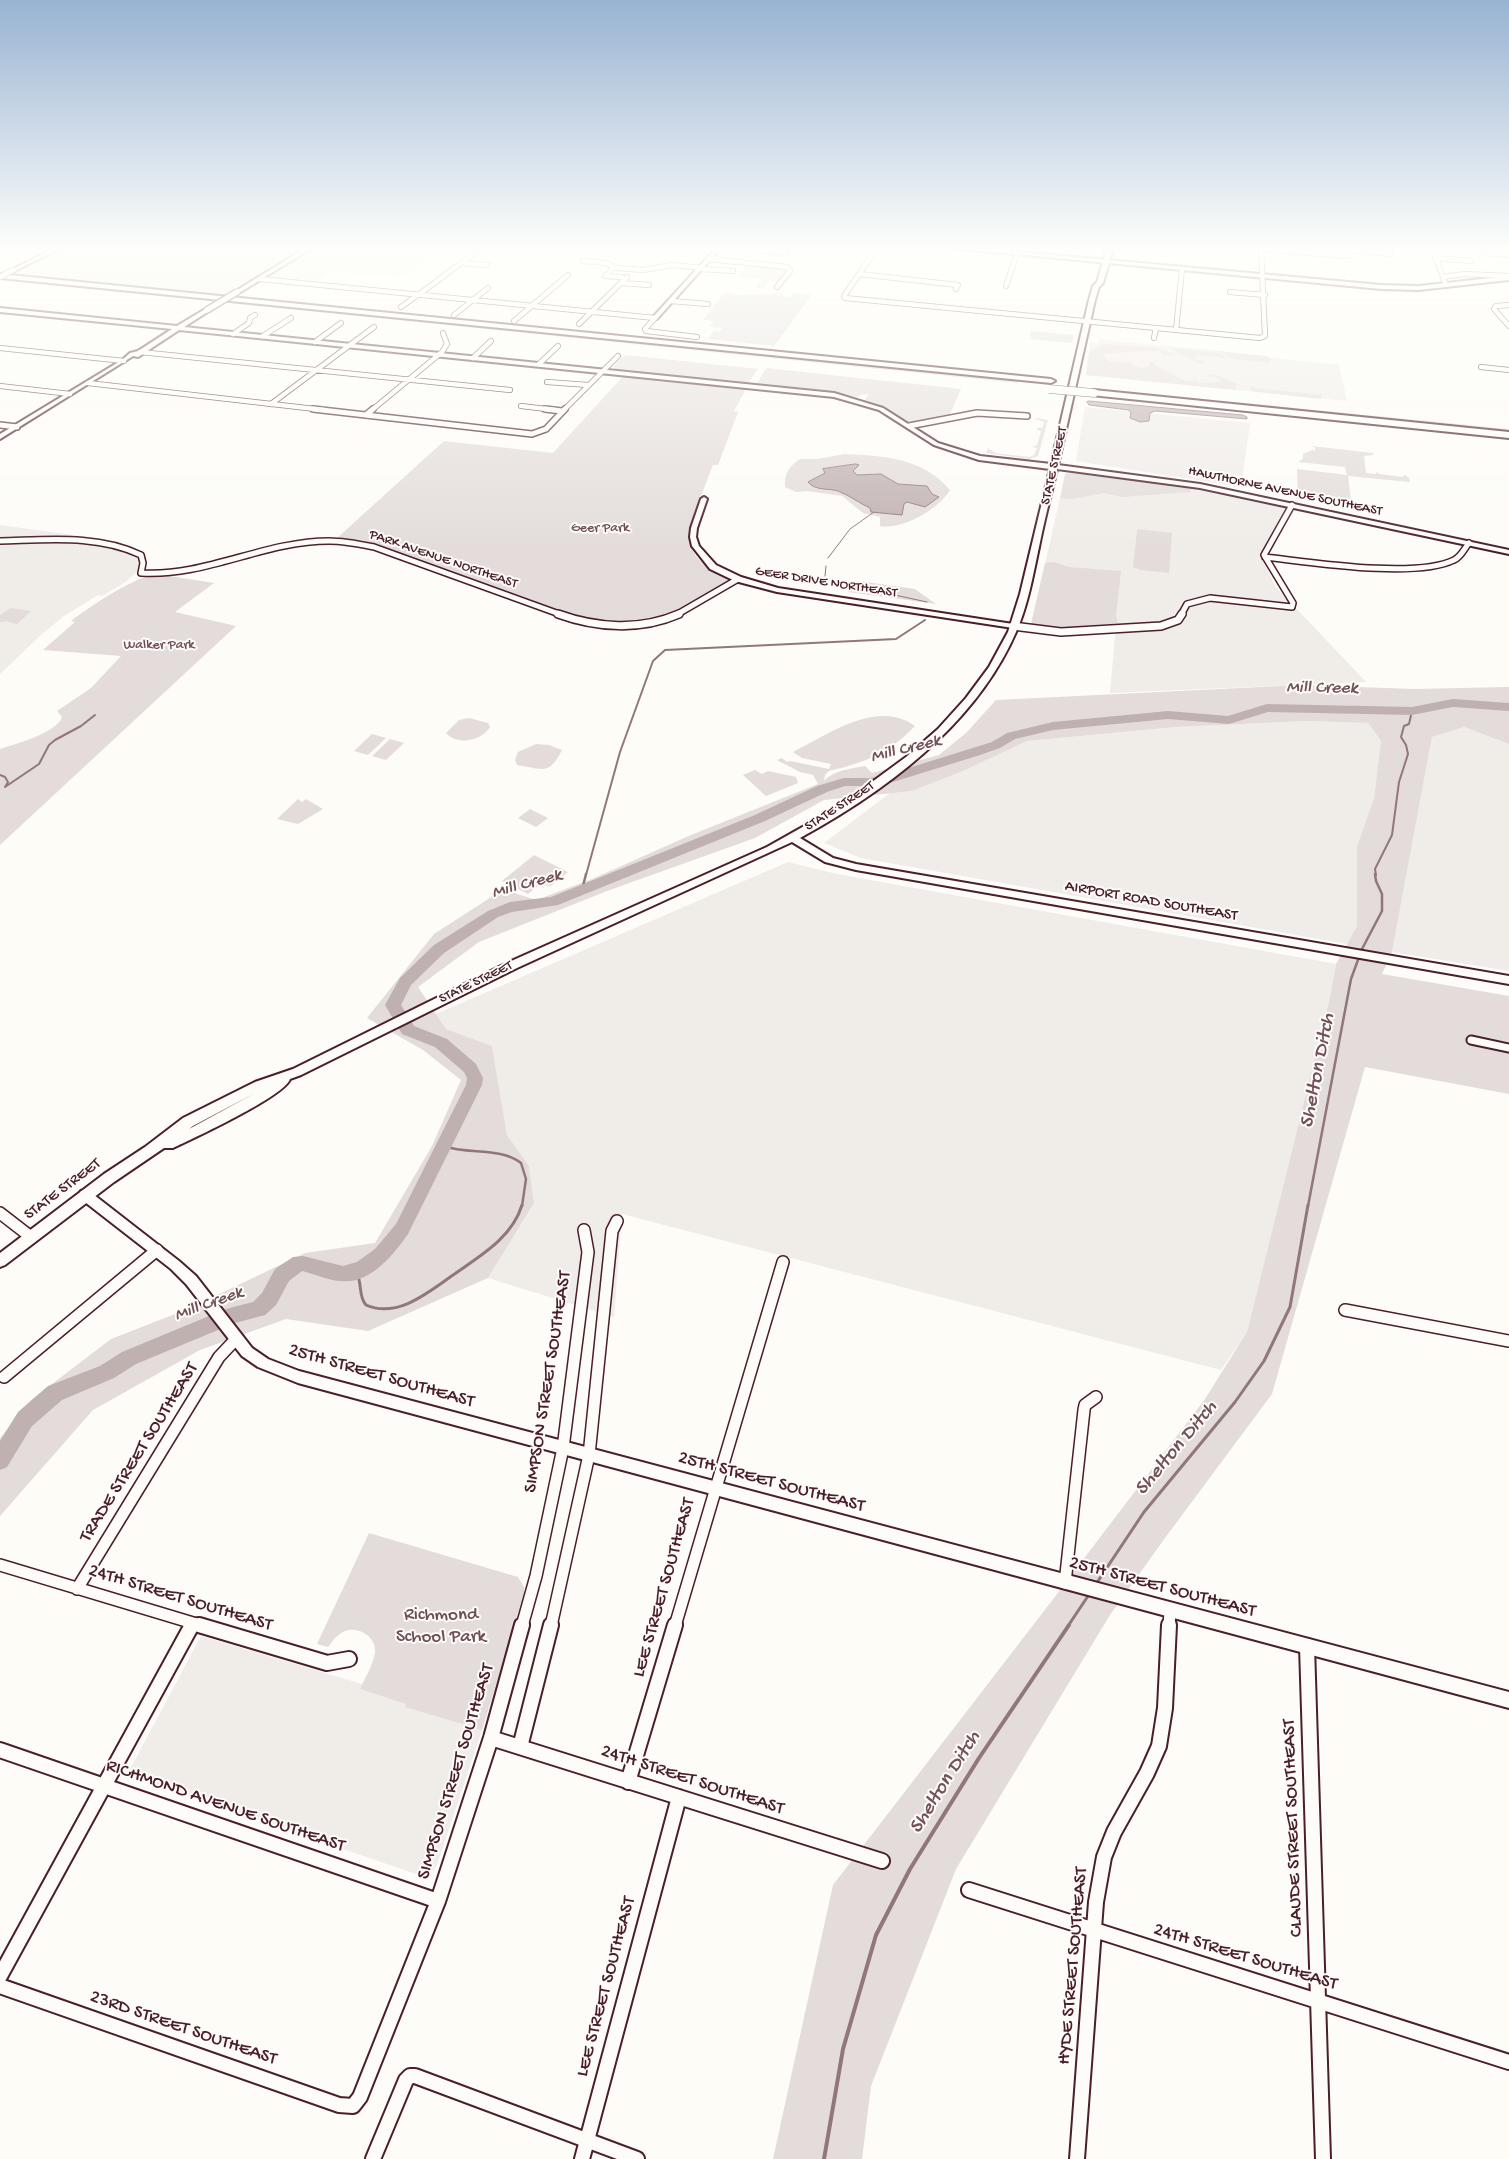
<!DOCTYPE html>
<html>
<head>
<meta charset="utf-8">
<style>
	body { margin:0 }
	canvas { display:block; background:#fdfcf7 }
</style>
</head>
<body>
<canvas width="1509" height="2159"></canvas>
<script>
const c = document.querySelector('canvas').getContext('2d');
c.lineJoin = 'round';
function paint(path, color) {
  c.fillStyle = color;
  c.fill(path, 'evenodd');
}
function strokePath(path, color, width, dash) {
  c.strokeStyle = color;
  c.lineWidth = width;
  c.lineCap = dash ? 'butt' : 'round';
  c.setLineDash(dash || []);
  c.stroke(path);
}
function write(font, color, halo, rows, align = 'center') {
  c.font = font + ' "Gochi Hand",sans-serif';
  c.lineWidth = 4;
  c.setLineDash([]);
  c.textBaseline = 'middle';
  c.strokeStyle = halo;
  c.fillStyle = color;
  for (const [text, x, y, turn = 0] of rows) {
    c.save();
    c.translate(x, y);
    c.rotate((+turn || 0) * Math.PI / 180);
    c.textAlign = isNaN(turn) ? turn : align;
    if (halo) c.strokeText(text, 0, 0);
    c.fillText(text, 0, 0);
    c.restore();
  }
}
paint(new Path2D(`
	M 62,248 L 302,248 L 223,295 L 11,273 Z
	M 316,248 L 440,248 L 413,269 L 400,276 L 333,271 L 318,281 L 270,277 Z
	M 1099,339 L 1339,365 L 1347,401 L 1086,375 L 1090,343 L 1098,343 Z
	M 1085,407 L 1250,423 L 1241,487 L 1076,461 Z
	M 1192,489 L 1285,508 L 1260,554 L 1275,586 L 1366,682 L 1110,693 L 1116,625 L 1032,622 L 1060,498 L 1104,493 L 1117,495 L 1190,492 Z
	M 0,525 L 73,535 L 64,543 L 118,547 L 136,555 L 139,560 L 140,566 L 137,572 L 124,583 L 102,596 L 98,595 L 64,616 L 42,634 L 0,674 Z
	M 1308,721 L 1368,723 L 1381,741 L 1374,798 L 1357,846 L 1357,926 L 1347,944 L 861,858 L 824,843 L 890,793 L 912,791 L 963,771 L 1026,741 L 1176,727 Z
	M 1464,727 L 1509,744 L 1509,971 L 1392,952 L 1432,737 Z
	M 788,862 L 837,874 L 1336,964 L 1330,997 L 1247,1332 L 1221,1370 L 622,1214 L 614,1317 L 488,1278 L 534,1203 L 529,1166 L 507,1135 L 492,1046 L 446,1029 L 436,1014 Z
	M 201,1636 L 362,1684 L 360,1689 L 407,1704 L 406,1707 L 482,1730 L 437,1865 L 432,1872 L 427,1875 L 419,1875 L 127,1775 Z`), '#f0ece8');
paint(new Path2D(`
	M 713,260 L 785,268 L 787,271 L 778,282 L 769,281 L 763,289 L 755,287 L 760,279 L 737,277 L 746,266 L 710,263 Z
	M 3,278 L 216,299 L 213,301 L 0,280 Z
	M 725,292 L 738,295 L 783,294 L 782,296 L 791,297 L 793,293 L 812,295 L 774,346 L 708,339 L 714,331 L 719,332 L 722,328 L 710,326 L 714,321 L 703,320 Z
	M 231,301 L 984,377 L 1018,381 L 1018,383 L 228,303 L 239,303 Z
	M 1031,331 L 1074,335 L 1072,343 L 1030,339 Z
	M 1103,344 L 1156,348 L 1176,355 L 1165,356 L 1158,350 L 1102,354 L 1109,362 L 1117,361 L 1119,363 L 1131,362 L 1134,366 L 1143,368 L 1150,366 L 1149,362 L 1155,363 L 1153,364 L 1185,381 L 1194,381 L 1193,379 L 1201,383 L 1223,382 L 1216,377 L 1206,376 L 1214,374 L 1240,385 L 1236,385 L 1236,390 L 1086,375 L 1089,352 Z
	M 1149,344 L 1266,356 L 1270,358 L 1270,363 L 1230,359 L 1226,353 Z
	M 1175,348 L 1219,353 L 1224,355 L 1226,358 L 1197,355 L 1196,360 L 1205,362 L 1200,364 L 1171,349 Z
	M 625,355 L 758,369 L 748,383 L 613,370 L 617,362 Z
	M 766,368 L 961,389 L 950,414 L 911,423 L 881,405 L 865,400 L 869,394 L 864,394 L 857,397 L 757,384 Z
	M 624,375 L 746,389 L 734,411 L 738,412 L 718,465 L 713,465 C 707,480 702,494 696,509 C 681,549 693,560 728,579 L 728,581 L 678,612 L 650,621 L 611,623 L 576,617 L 377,545 L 361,541 L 336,539 L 444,441 L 553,453 Z
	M 1251,386 L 1255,388 L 1321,395 L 1321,399 L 1250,391 Z
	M 1124,391 L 1509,429 L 1509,431 L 1128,394 Z
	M 1036,418 L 1048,420 L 1038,456 L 1029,459 L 986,453 L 988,448 L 995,453 L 1029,457 L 1034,455 L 1037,448 L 1032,447 L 1037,445 L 1041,431 L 1037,430 L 1037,428 L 1042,428 L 1044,422 L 1035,419 Z
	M 1311,446 L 1373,453 L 1373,455 L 1364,456 L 1366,473 L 1376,474 L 1377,472 L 1379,474 L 1402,477 L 1405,475 L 1409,478 L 1410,482 L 1348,476 L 1352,508 L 1298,497 L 1297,469 L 1347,475 L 1345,467 L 1298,462 L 1303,459 L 1303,454 L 1312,450 L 1315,451 L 1315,448 Z
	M 845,454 C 885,456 923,458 950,490 C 938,510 902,530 880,526 L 880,517 L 863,513 L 842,496 L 807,491 L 796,492 L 785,487 C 784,474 789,466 800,459 L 817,459 Z
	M 1069,473 L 1131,480 L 1192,489 L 1190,492 L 1123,497 L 1104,493 L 1072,499 L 1060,498 L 1065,474 Z
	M 1139,529 L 1172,533 L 1169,573 L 1140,570 L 1133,567 L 1137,531 Z
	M 1054,562 L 1069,567 L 1121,571 L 1116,616 L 1118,623 L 1058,628 L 1031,624 L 1045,563 Z
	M 150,576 L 169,576 L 214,583 L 175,612 L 236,626 L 0,845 L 0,749 C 15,744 57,733 62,717 L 57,711 L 91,688 L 121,656 L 43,650 L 75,622 L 71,621 C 86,609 133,578 150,576 Z
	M 859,581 L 915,589 L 936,604 L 848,592 L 847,586 L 851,582 Z
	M 11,608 L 31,611 L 17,624 L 2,620 L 6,622 L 0,622 L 0,615 Z
	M 1301,685 L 1414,689 L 1509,687 L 1509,744 L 1464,727 L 1432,737 L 1392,952 L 1382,974 L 1509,996 L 1509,1094 L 1365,1067 L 1272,1394 L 1165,1538 L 1110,1615 L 956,1869 L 871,2086 L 862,2159 L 773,2159 L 833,1885 L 1054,1598 L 1205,1399 L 1247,1332 L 1330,997 L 1336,964 L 1357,926 L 1357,846 L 1374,798 L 1381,741 L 1368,723 L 1308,721 L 1176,727 L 1027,741 L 963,771 L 912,791 L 824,800 L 755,838 L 607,891 L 479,942 L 418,987 L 446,1029 L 492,1046 L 507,1135 L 529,1166 L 534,1203 L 488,1278 L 368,1331 L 286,1319 L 200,1350 L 93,1410 L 0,1516 L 0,1438 L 31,1400 L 111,1339 L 188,1309 L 305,1253 L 375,1243 L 432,1146 L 461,1080 L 423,1050 L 367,1018 L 434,934 L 496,894 L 505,890 L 536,900 L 592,879 L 691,835 L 818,784 L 813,775 L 800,772 L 777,760 L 782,758 L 787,762 L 790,761 L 829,769 L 831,764 L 802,758 L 793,752 C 829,734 877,699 915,726 C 888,754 866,762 829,771 L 825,775 L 824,781 C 834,770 850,769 865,766 L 872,773 L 939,755 L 966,733 L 996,700 Z
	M 469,718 L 488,723 L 490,727 C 481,741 458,746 446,733 L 459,720 Z
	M 372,734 L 386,738 L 368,755 L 354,751 Z
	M 390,739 L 404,743 L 386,760 L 372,756 Z
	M 536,744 L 549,745 L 562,750 C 549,776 543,769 517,765 L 515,760 L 518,752 Z
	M 755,770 L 762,774 L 768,771 L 796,777 L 798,783 L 766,796 L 743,775 Z
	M 298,799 L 302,802 L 306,799 L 323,809 L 298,824 L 277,819 Z
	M 530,809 L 548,818 L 536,827 L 518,818 Z
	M 534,855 L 568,872 L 551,886 L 539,885 L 528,894 L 502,881 Z
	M 369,1533 L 518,1577 L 524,1587 L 524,1594 L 482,1730 L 405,1707 L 406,1704 L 360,1689 C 365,1678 373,1665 375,1653 C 377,1639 362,1628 349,1630 C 340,1631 333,1640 328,1647 L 317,1644 Z`), '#e3dcda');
const water = new Path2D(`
	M 1089,401 L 1243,415 L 1247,417 L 1247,419 L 1155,411 L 1150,413 L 1149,421 L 1140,422 L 1130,418 L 1131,413 L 1129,410 L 1089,405 L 1087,402 Z
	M 856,464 L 859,465 L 853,471 L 857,475 L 881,474 L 898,484 L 927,486 L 932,494 L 939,497 L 925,507 L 907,502 L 904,504 L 902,515 L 871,512 L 870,508 C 859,503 849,495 838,491 C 828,488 815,491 808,482 L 825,473 L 823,469 Z`);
paint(water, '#c0b1b1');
strokePath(water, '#91777b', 1);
strokePath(new Path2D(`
	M 828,558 L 850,529 L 874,512
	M 825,576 L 826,566
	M 853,586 L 927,602`), '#91777b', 1);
strokePath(new Path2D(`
	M 0,775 L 5,777 L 8,782 L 5,787
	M 5,787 L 39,764 L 49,745 L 55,740 L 81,726 L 95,715
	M 586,875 L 620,752 L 653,661 L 665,650 L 896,639 L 925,620
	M 1376,875 L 1375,869 L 1392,835 L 1399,782 L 1408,754 L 1406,745 L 1401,737 L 1404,726 L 1409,724 L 1412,711`), '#91777b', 2);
strokePath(new Path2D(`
	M 582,890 L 586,874
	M 444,1146 C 468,1155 500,1147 521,1163 L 526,1179 L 522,1206
	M 1308,1206 L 1351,979 L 1362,949 L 1382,911 L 1382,894 L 1376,881 L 1375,874`), '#91777b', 2.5);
strokePath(new Path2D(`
	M 354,1271 C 364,1281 357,1295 366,1305 C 397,1319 429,1292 453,1275 C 480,1256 512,1238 522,1205
	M 1096,1584 L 1144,1512 L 1235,1402 L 1264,1361 L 1290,1307 L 1308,1205
	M 1068,1626 L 1090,1593`), '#91777b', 3);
strokePath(new Path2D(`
	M 824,2159 L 843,2049 L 876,1935 L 910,1869 L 979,1758 L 1069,1625`), '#91777b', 4);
paint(new Path2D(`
	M 1453,699 L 1509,703 L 1509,711 L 1453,707 L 1412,715 L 1268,712 L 1229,724 L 1168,719 L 1053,730 L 1015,739 L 1000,748 L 980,755 L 893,782 L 870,786 L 845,786 L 827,792 L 765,821 L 558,905 L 512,912 L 498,917 L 444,953 L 411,985 L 401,1005 L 414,1026 L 447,1039 L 476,1064 L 483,1078 L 482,1085 L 408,1234 C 393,1255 370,1285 340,1281 C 327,1280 315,1274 302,1271 L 289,1281 L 276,1305 L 265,1315 L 235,1323 L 136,1364 L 114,1378 L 62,1400 L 32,1426 L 7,1467 L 0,1470 L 0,1441 L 18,1412 L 48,1386 L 100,1366 L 122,1352 L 226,1309 L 253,1302 L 262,1293 L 275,1269 L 293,1257 L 303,1256 L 343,1266 L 357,1262 L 375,1249 L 396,1224 L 466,1085 L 467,1078 L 464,1072 L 435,1047 L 402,1034 L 385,1005 L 400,978 L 434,945 L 488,911 L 510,902 L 551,897 L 755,815 L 817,786 L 844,778 L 870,778 L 886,775 L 992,742 L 1007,733 L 1053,722 L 1168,711 L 1228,716 L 1267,704 L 1412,707 Z`), '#c0b1b1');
const pedestrian = new Path2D(`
	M 1471,1040 L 1509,1048`);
const minorFar4 = new Path2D(`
	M 733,248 L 786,253
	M 877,248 L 844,296 L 845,298 L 1260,338 L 1265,336 L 1261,248
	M 1432,248 L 1446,285
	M 1447,248 L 1467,250
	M 1261,249 L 1345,256 L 1349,255 L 1349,250 L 1390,254
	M 1486,253 L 1509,255
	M 1435,258 L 1471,261
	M 709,259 L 787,267 L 790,271 L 777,287
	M 583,261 L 606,263 L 616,268 L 643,270 L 672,265 L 702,268
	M 461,263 L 487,265
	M 614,267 L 605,276 L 622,277
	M 701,269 L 733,271
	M 859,274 L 958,285 L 956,289
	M 1443,277 L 1464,274 L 1509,276
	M 260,279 L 655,318
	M 437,281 L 481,248
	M 621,283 L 649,285
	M 1006,286 L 1017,254
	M 1230,292 L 1265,295
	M 671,301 L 708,304
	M 1509,305 L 1496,306 L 1494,309 L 1509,326
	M 401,307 L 436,282
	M 454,315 L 488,288
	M 655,318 L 645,329 L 646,331 L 697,337
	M 514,321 L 568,275
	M 579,324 L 627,277
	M 1176,330 L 1182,269
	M 233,334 L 249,323 L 250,318 L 255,315
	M 263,336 L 291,318
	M 1154,338 L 1156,328
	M 315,342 L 341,323
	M 0,348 L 124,361
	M 140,352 L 510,390
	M 473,358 L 491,341
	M 539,364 L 558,346
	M 1481,367 L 1509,370
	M 547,382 L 588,385
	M 88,383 L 324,410
	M 0,386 L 70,394
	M 271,404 L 374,327
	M 521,406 L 555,410
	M 372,410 L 442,352 L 447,344 L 443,333
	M 564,410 L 618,356`);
const minorFar3 = new Path2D(`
	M 313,409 L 532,434 L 546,429 L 565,409
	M 545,409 L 562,411
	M 366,415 L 373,409
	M 0,425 L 17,427
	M 909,426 L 977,413 L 1027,416
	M 0,541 C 46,540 98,534 141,555 L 143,563 L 141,573 C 206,577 264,541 329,541 C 344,541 359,544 374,547 L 562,615
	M 1265,557 C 1310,562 1415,579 1454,560 C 1461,557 1464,549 1469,543
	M 676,615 L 738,579
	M 1181,615 L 1187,604 L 1210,598 L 1292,607 L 1293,603 L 1264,555 L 1292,505`);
const minorFar2 = new Path2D(`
	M 558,614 C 597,628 640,631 679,614
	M 1013,626 L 1061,632 L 1161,626 L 1178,620 L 1182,614`);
const minorFar1 = new Path2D(`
	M 0,1213 L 31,1237
	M 1345,1310 L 1509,1341
	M 4,1377 L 157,1250
	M 0,1565 L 203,1626
	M 1065,1583 L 1084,1410 L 1085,1405 L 1096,1397
	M 77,1589 L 219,1357 L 236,1339
	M 191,1626 L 192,1624
	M 522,1626 L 536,1576 L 563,1448 L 588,1252 L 584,1230
	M 551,1626 L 589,1455 L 612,1231 L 617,1221
	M 675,1626 L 783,1262
	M 1169,1626 L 1170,1611`);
const minor = new Path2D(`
	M 199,1625 L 327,1663 L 349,1659
	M 1307,1646 L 1323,2159
	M 491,1738 L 882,1861
	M 520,1747 L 551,1625
	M 0,1750 L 438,1901
	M 628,1782 L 675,1625
	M 969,1890 L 1509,2062
	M 0,1976 L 192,1625
	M 0,1986 L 339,2105 L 353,2106 L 360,2097 L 438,1901 L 491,1738 L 522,1625
	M 373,2159 L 406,2080 L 410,2076 L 415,2076 L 637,2159
	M 582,2159 L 679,1797
	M 1077,2159 L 1096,1902 L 1104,1857 L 1114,1832 L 1147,1773 L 1159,1746 L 1165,1708 L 1169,1625`);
const tertiary = new Path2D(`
	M 55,248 L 61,248 L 15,271 L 11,270 Z
	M 716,248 L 721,248 L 657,319 L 653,319 L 653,317 Z
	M 704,497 L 707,499 L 697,528 L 696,537 L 699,546 L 716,565 L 741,577 L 778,588 L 1013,624 L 1017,626 L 1013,628 L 777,592 L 735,581 L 710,569 L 692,546 L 690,537 L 691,528 L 701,499 Z
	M 85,1190 L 89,1191 L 179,1261 L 196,1276 L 252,1348 L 268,1359 L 299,1371 L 1509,1692 L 1509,1708 L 298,1383 L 258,1367 L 242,1356 L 186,1284 L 171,1269 L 81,1199 L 79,1195 L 81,1191 Z`);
const secondary = new Path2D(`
	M 306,248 L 312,248 L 239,293 L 234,292 Z
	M 1103,248 L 1108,248 L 1112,252 L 1103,283 L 1099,287 L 1095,300 L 1058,465 L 1200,484 L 1509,550 L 1509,554 L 1200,488 L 1057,469 C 1051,495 1044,521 1039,547 C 1033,575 1028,605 1016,632 C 976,724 886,791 800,838 L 833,858 L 856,864 L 1509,976 L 1509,984 L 856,870 L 825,862 L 792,842 L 517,968 L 301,1075 L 290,1079 C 285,1096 192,1139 173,1148 L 164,1148 L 114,1182 L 5,1265 L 0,1267 L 0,1253 L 104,1174 L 145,1147 L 183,1118 L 255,1082 L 293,1069 L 509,962 L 767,847 L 838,807 L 906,757 L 938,729 L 966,698 L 989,667 L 1008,632 L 1020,594 L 1050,469 L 979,460 L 934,445 L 879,410 L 834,397 L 179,330 L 138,357 L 133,356 L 0,439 L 0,434 L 122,360 L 130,353 L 138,351 L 172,329 L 0,312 L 0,308 L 177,326 L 207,308 L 209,311 L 184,327 L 834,393 L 883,408 L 938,443 L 980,456 L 1051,464 L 1089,300 L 1093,286 L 1097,282 L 1106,252 ZM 255,1093 L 189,1129 L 193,1126 Z`);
const primary = new Path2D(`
	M 951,248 L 976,248 L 1381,285 L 1419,286 L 1509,276 L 1509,280 L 1419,290 L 1381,289 Z`);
const motorway = new Path2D(`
	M 0,274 L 1051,379 L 1055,381 L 1051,383 L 0,278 Z
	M 1094,390 L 1509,432 L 1509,438 L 1091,395 L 1091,391 Z`);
strokePath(pedestrian, '#4a1f2b', 11);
strokePath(minorFar4, '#4a1f2b', 6);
strokePath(minorFar3, '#4a1f2b', 8);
strokePath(minorFar2, '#4a1f2b', 10);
strokePath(minorFar1, '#4a1f2b', 14);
strokePath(minor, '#4a1f2b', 18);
strokePath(tertiary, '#4a1f2b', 4);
strokePath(secondary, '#4a1f2b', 4);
strokePath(primary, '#4a1f2b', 4);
strokePath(motorway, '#4a1f2b', 4);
strokePath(pedestrian, '#fdfcf7', 7);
strokePath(minorFar4, '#fdfcf7', 4.5);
strokePath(minorFar3, '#fdfcf7', 5);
strokePath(minorFar2, '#fdfcf7', 7);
strokePath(minorFar1, '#fdfcf7', 11);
strokePath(minor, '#fdfcf7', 14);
paint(tertiary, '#fdfcf7');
paint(secondary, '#fdfcf7');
paint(primary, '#fdfcf7');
paint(motorway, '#fdfcf7');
const tertiaryBridge = new Path2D(`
	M 0,277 L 13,270`);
const secondaryBridge = new Path2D(`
	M 207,310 L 237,292`);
const motorwayBridge = new Path2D(`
	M 1049,389 L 1094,393`);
strokePath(tertiaryBridge, '#4a1f2b', 7, []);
strokePath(secondaryBridge, '#4a1f2b', 8, []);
strokePath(motorwayBridge, '#4a1f2b', 9, []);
strokePath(tertiaryBridge, '#fdfcf7', 5);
strokePath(secondaryBridge, '#fdfcf7', 5.5);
strokePath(motorwayBridge, '#fdfcf7', 8);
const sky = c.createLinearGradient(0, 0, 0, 551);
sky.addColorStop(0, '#98b3d2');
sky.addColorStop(0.45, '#fefefb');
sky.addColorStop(1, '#fefefb00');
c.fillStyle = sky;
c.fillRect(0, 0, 1509, 551);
write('14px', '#4a1f2b', '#fdfcf7', [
	["STATE STREET",1055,466,-77],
	["HAWTHORNE AVENUE SOUTHEAST",1285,492,12],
	["PARK AVENUE NORTHEAST",443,560,19],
	["GEER DRIVE NORTHEAST",826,583,9],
	["STATE STREET",840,807,-33],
	["STATE STREET",476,983,-26]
]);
write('14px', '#704e57', '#fdfcf7', [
	["Geer Park",600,529],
	["Walker Park",159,646]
]);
write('16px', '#4a1f2b', '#fdfcf7', [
	["AIRPORT ROAD SOUTHEAST",1151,902,10],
	["STATE STREET",63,1190,-37]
]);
write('italic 18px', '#73525a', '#fdfcf7', [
	["Mill Creek",1322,689,1],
	["Mill Creek",906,750,-14],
	["Mill Creek",527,885,-15],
	["Mill Creek",209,1305,-20]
]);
write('19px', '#4a1f2b', '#fdfcf7', [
	["25TH STREET SOUTHEAST",381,1377,16],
	["SIMPSON STREET SOUTHEAST",549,1382,-81],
	["TRADE STREET SOUTHEAST",140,1453,-58],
	["25TH STREET SOUTHEAST",771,1483,15],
	["LEE STREET SOUTHEAST",665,1588,-74],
	["25TH STREET SOUTHEAST",1162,1588,15],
	["24TH STREET SOUTHEAST",180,1599,17],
	["SIMPSON STREET SOUTHEAST",457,1772,-73],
	["24TH STREET SOUTHEAST",692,1781,18],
	["RICHMOND AVENUE SOUTHEAST",225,1807,19],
	["CLAUDE STREET SOUTHEAST",1294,1828,-92],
	["24TH STREET SOUTHEAST",1245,1958,17],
	["HYDE STREET SOUTHEAST",1074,1966,-85],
	["LEE STREET SOUTHEAST",607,1987,-75],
	["23RD STREET SOUTHEAST",183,2029,19]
]);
write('19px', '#704e57', '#fdfcf7', [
	["Richmond",441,1616],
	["School Park",441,1638]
]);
write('italic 21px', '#73525a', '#fdfcf7', [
	["Shelton Ditch",1319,1071,-79],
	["Shelton Ditch",1177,1449,-50],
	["Shelton Ditch",946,1783,-58]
]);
</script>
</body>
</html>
